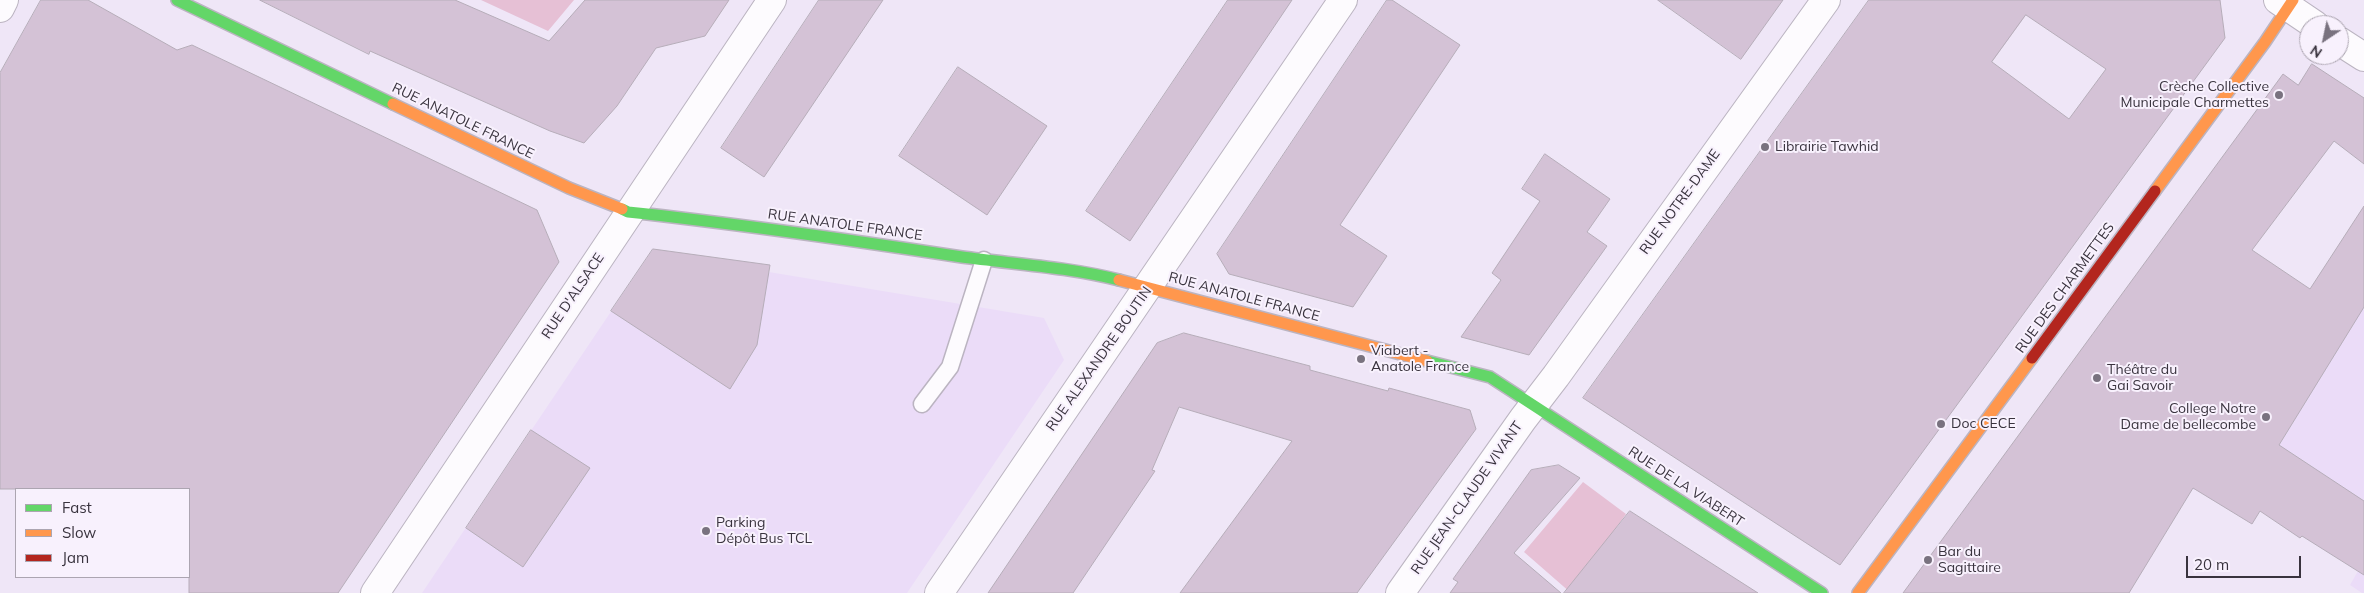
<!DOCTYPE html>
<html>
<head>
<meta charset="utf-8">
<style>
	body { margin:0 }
	#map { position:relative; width:2364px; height:593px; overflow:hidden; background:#efe6f7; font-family:Mulish,sans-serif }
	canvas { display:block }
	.legend { position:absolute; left:15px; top:488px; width:175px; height:90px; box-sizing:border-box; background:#f8f1fd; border:1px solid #aca5b1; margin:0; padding:6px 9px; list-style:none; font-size:15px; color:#39333e }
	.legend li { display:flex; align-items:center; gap:10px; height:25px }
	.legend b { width:25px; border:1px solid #aca5b1 }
	.north { position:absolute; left:2299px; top:15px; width:50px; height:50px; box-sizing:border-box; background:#f8f1fd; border:1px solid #aca5b1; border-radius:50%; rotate:214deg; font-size:14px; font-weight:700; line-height:20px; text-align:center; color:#39333e }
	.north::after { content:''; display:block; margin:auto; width:18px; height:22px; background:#79727f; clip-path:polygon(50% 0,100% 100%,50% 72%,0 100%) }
	.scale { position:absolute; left:2186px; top:556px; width:115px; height:22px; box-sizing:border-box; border:2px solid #39333e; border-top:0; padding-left:6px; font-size:15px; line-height:18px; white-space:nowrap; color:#39333e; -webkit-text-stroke:4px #f8f1fd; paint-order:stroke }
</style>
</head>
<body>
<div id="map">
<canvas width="2364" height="593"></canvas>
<ul class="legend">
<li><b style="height:6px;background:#63d668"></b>Fast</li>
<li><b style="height:6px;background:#ff974d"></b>Slow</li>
<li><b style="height:6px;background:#b3261e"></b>Jam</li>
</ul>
<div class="north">N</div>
<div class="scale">20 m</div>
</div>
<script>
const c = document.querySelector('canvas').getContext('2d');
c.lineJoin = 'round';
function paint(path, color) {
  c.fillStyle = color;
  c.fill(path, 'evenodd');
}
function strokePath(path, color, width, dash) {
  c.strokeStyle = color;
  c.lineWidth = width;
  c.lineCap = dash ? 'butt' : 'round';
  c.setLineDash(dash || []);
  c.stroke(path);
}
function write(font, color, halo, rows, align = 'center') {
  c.font = font + ' Mulish,sans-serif';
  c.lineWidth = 4;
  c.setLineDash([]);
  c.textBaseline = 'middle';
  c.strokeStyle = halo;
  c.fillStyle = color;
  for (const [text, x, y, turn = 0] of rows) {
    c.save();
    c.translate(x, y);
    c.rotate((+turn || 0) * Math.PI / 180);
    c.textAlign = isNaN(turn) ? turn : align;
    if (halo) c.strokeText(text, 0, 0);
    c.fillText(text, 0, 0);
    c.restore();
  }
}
paint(new Path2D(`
	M 2364,206 L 2364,593 L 2362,593 L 2350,585 L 2358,571 L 2302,536 L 2300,538 L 2297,537 L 2299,534 L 2261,509 L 2252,524 L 2196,490 L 2190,489 L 2310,289 Z
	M 653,249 L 770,265 L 769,272 L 1044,318 L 1064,360 L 907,593 L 422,593 Z`), '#ebdcf8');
paint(new Path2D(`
	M 481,0 L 574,0 L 548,31 Z
	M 1583,482 L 1626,514 L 1571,593 L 1524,552 Z`), '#e6c0d5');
const building = new Path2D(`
	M 41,0 L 88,0 L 177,50 L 192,45 L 537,210 L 559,262 L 338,593 L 189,593 L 189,489 L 0,489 L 0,73 Z
	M 260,0 L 455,0 L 549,41 L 585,0 L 729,0 L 705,36 L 656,48 L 617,106 L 584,143 L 550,131 L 370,51 L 369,54 Z
	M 819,0 L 883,0 L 764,177 L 721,148 Z
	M 1228,0 L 1292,0 L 1130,241 L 1086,211 Z
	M 1387,0 L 1392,0 L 1460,45 L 1340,225 L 1387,256 L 1353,307 L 1229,274 L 1217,254 Z
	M 1658,0 L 1783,0 L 1741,59 Z
	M 1869,0 L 2220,0 L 2225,38 L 1840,565 L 1583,398 ZM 2026,15 L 2106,69 L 2069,119 L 1992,62 Z
	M 2312,64 L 2364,98 L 2364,164 L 2334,141 L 2252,250 L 2310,289 L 2364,206 L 2364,307 L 2279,445 L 2364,501 L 2364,575 L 2302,536 L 2300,538 L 2260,511 L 2252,524 L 2193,488 L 2129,593 L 1903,593 L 2283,74 L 2298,85 Z
	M 958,67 L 1047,126 L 987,215 L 899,156 Z
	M 1545,154 L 1610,199 L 1587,232 L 1607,246 L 1529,355 L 1461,337 L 1501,280 L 1492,273 L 1540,201 L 1522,189 Z
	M 653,249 L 770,265 L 757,345 L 730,389 L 611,311 Z
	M 1184,333 L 1310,366 L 1310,370 L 1388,391 L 1389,388 L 1470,410 L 1476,429 L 1357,593 L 1180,593 L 1292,441 L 1179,407 L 1152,470 L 1155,471 L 1073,593 L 988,593 L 1157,343 Z
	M 531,430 L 590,468 L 523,567 L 466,528 Z
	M 1559,465 L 1580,478 L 1514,553 L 1561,593 L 1450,593 L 1458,582 L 1453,579 L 1531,470 Z
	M 1630,511 L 1686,547 L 1758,593 L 1564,593 Z`);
paint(building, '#d4c2d6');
strokePath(building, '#b6adb9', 1);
const lane = new Path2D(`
	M 922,404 L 950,367 L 984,260`);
const street = new Path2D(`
	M 2278,0 L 2315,25
	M 0,8 L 4,0
	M 2339,41 L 2364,57
	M 375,593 L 772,0
	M 939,593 L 1343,0
	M 1400,593 L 1523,419 L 1556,376 L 1826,0`);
const fast = new Path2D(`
	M 177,0 L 393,104
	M 622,209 L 628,212 C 740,224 851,240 962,257 C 1014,264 1068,267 1119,280
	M 1427,361 L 1490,377 L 1822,593`);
const slow = new Path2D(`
	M 393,104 L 569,188 L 622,209
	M 2155,191 L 2265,42 L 2293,0
	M 1119,280 L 1427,361
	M 1858,593 L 2032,358`);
const jam = new Path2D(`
	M 2032,358 L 2155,191`);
strokePath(lane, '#bbb4c1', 19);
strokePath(street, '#bbb4c1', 30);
strokePath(fast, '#bbb4c1', 14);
strokePath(slow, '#bbb4c1', 14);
strokePath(jam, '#bbb4c1', 14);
strokePath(lane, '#fdfbfe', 16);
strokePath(street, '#fdfbfe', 28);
strokePath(fast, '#63d668', 11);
strokePath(slow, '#ff974d', 11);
strokePath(jam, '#b3261e', 11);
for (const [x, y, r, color] of [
	[2279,95,5,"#79727f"],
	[1765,147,5,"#79727f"],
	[1361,359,5,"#79727f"],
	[2097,378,5,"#79727f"],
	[2266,417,5,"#79727f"],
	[1941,424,5,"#79727f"],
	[706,531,5,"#79727f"],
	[1928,560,5,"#79727f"]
]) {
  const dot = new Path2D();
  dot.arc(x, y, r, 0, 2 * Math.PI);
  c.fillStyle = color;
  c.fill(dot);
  strokePath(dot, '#f8f1fd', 2);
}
write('14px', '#39333e', '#f8f1fd', [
	["Crèche Collective",2269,87,"right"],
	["Municipale Charmettes",2269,103,"right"],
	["Librairie Tawhid",1775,147],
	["Viabert -",1371,351],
	["Anatole France",1371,367],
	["Théâtre du",2107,370],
	["Gai Savoir",2107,386],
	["College Notre",2256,409,"right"],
	["Dame de bellecombe",2256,425,"right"],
	["Doc CECE",1951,424],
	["Parking",716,523],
	["Dépôt Bus TCL",716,539],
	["Bar du",1938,552],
	["Sagittaire",1938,568]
], 'left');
write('14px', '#39333e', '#f8f1fd', [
	["RUE ANATOLE FRANCE",463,121,26],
	["RUE NOTRE-DAME",1680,202,-54],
	["RUE ANATOLE FRANCE",845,225,8],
	["RUE DES CHARMETTES",2065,288,-54],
	["RUE D'ALSACE",573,296,-56],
	["RUE ANATOLE FRANCE",1244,297,15],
	["RUE ALEXANDRE BOUTIN",1099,359,-55],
	["RUE DE LA VIABERT",1686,487,33],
	["RUE JEAN-CLAUDE VIVANT",1467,498,-55]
]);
</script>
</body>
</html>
